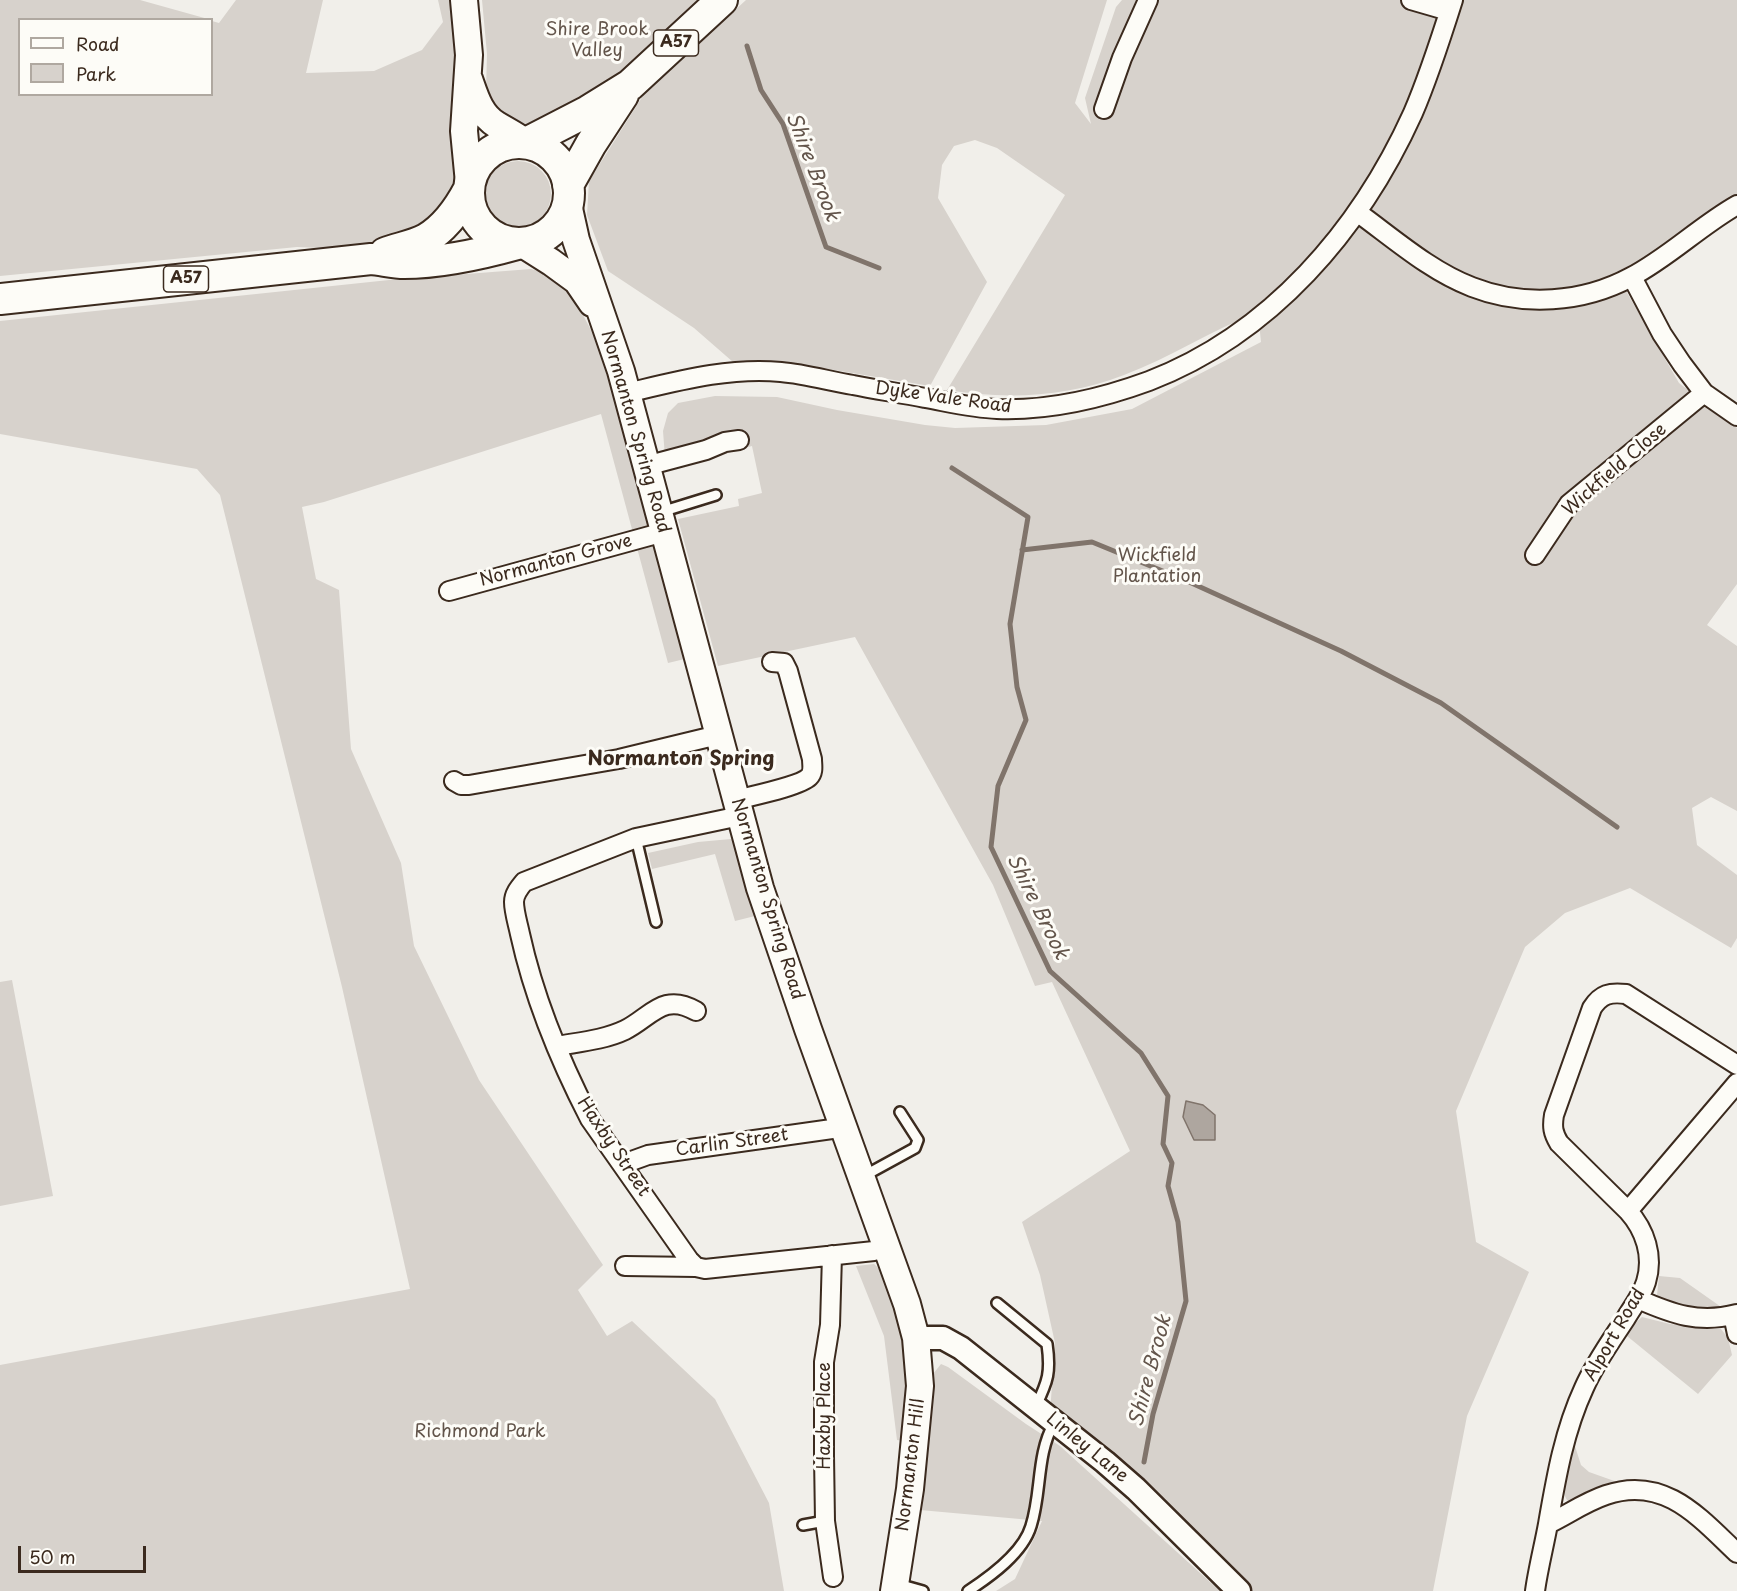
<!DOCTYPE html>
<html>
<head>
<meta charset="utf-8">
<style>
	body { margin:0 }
	#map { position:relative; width:1737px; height:1591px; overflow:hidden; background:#f1efea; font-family:"Playpen Sans",sans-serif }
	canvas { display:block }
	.legend { position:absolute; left:18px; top:18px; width:195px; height:78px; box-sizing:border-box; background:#fdfcf7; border:2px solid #afa8a0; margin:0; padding:8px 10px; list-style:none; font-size:18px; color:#3b2a1e }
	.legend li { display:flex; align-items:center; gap:12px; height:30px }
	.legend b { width:30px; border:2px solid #afa8a0 }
	.scale { position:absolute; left:18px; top:1546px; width:128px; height:27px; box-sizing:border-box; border:3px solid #3b2a1e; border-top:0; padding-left:8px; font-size:18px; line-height:21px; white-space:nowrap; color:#3b2a1e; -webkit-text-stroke:4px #fdfcf7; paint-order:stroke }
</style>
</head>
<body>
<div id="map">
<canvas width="1737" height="1591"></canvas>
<ul class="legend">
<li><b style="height:8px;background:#fdfcf7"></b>Road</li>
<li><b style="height:16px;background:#d7d2cc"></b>Park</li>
</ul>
<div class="scale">50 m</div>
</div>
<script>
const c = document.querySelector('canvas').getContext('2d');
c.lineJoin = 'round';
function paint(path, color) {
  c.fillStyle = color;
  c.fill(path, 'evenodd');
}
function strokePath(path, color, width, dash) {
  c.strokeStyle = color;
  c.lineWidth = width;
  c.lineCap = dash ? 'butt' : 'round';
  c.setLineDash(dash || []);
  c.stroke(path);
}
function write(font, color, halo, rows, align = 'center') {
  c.font = font + ' "Playpen Sans",sans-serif';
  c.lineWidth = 6;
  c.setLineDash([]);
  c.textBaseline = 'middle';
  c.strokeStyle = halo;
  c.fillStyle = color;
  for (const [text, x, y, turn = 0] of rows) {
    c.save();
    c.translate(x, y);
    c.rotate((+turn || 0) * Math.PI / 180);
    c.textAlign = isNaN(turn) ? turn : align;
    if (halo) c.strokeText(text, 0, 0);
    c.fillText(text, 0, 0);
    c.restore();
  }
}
paint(new Path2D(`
	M 0,0 L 140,0 L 208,19 L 20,20 L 20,94 L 212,94 L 212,21 L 219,23 L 236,0 L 323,0 L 306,73 L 374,71 L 422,50 L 443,22 L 438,0 L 460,0 L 460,175 L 434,225 L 383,245 L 322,248 L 297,247 L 0,276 Z
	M 482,0 L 700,0 L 613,80 L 529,130 L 512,128 L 489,102 L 486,90 L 487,54 Z
	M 746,0 L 1107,0 L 1075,103 L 1091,124 L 1085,98 L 1116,7 L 1122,0 L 1737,0 L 1737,200 L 1618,277 L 1679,383 L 1737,428 L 1737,584 L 1707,625 L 1737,646 L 1737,811 L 1711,797 L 1692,808 L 1697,845 L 1737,875 L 1737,938 L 1731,948 L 1630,888 L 1565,913 L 1525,947 L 1456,1111 L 1476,1242 L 1529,1272 L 1467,1416 L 1433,1591 L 1252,1591 L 1162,1503 L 1050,1413 L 1055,1343 L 1040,1275 L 1022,1222 L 1130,1151 L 1052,982 L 1035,986 L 993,885 L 855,637 L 718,666 L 678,519 L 739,506 L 738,499 L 762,493 L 752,446 L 666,470 L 663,431 L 668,413 L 678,403 L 715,396 L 777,397 L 837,410 L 925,425 L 955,428 L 1046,425 L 1132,409 L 1261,342 L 1258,313 C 1212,329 1170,358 1124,375 C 1067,397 1007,400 947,390 L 1065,195 L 997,148 L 975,140 L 954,146 L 942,165 L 938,198 L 987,282 L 930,386 L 792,363 L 733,362 L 694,328 L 608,271 L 587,215 L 589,181 L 644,94 Z
	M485 194a33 33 0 1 1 66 0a33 33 0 1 1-66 0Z
	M 531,269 L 553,275 L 576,302 L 606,358 L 693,657 L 668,663 L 601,414 L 324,502 L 302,507 L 316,579 L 339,590 L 351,749 L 401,863 L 414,946 L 479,1080 L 603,1265 L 578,1290 L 607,1336 L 632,1321 L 715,1399 L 769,1503 L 784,1591 L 0,1591 L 0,1365 L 410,1289 L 342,987 L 220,495 L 197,469 L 0,434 L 0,321 L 389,280 Z
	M 731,839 L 739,848 L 759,915 L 735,921 L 715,854 L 652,869 L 648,853 L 698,842 Z
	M 12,980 L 53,1196 L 0,1206 L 0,982 Z
	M 874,1264 C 883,1271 885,1283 889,1293 C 907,1344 908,1388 903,1441 L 897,1440 L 884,1336 L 856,1266 Z
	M 1659,1276 L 1680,1278 L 1724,1309 C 1705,1311 1670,1310 1657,1295 Z
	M 1642,1317 L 1670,1324 L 1721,1329 L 1728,1338 L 1732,1355 L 1698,1394 L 1627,1336 L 1633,1325 Z
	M 941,1364 L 948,1367 L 1026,1424 L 1060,1446 L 1220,1591 L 996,1591 L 1015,1579 L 1042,1521 L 920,1510 L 933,1374 Z
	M 1573,1440 L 1581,1465 L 1589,1472 L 1620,1483 L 1601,1488 L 1569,1502 C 1556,1491 1570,1456 1573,1440 Z`), '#d7d2cc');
const water = new Path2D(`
	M 1186,1101 L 1203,1105 L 1215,1115 L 1215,1140 L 1194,1140 L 1183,1117 Z`);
paint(water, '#aea69f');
strokePath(water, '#80746b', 1.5);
strokePath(new Path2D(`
	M 747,46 L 761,90 L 783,124 L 826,247 L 879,268
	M 952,468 L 1028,517 L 1010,624 L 1017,687 L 1026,720 L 998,786 L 991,847 L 1050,971 L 1141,1053 L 1168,1096 L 1163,1144 L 1172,1163 L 1168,1186 L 1178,1222 L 1186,1301 L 1153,1414 L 1144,1462
	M 1022,550 L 1092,542 L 1187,581 L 1341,651 L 1441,703 L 1617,827`), '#80746b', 5);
const service = new Path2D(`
	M 661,512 L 716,495
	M 636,838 L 656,922
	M 862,1177 L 915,1148 L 918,1140 L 900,1112
	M 997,1303 L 1047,1344 C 1051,1372 1048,1381 1036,1406
	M 803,1525 L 825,1521
	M 898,1584 L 923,1591
	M 968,1591 C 991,1576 1023,1553 1031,1526 C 1042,1492 1036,1455 1054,1423`);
const minor = new Path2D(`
	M 1411,0 L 1449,11
	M 1104,109 L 1122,58 L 1148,0
	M 1357,212 C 1393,238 1430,271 1472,287 C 1523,307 1583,303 1631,277 C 1669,257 1700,226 1737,205
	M 1632,277 L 1662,334 L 1682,364 L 1704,393 L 1737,416
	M 627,393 C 678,381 729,367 781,372 C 805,374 829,381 853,385 C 877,390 901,393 925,398 C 948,402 973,408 997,409 C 1050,411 1100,399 1149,381 C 1271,334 1360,230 1413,113 C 1429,76 1441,38 1453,0
	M 646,466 L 706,450 L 725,442 L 739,440
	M 1535,555 L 1569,504 L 1704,393
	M 449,591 L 664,532
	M 454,781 L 461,785 L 469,785 L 619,759 L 718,735
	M 736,800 C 751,796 800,786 809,777 C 814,772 812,765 812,759 L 788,671 L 784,663 L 772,662
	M 740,816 L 636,838 L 524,882 C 519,888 514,894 514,902 C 514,912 518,924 520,934 C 534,998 560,1061 590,1119 L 689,1260 L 696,1267 L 705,1269 L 874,1251 L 887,1247
	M 557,1046 C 579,1042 604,1040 625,1030 C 651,1017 663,992 696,1011
	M 623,1164 L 648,1155 L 832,1129 L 842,1125
	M 1628,1211 L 1559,1143 C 1553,1133 1552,1127 1554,1115 L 1592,1008 C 1601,994 1610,992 1626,994 L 1737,1065
	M 832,1255 L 830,1325 L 824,1362 L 824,1456 L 825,1521 L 833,1577
	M 625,1266 L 696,1267
	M 1638,1299 C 1672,1314 1699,1324 1737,1314
	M 1733,1315 L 1737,1334
	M 1548,1524 C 1567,1515 1585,1502 1606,1495 C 1664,1475 1699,1517 1737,1553
	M 1535,1591 C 1538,1569 1544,1546 1548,1524 C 1556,1478 1564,1431 1584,1388 C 1595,1363 1611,1341 1626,1318 C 1633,1306 1642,1295 1646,1282 C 1654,1256 1645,1230 1628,1211 L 1737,1083`);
const tertiary = new Path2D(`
	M 916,1338 L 943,1338 L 961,1348 L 1105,1462 L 1136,1489 L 1239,1591`);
const secondary = new Path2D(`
	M 464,0 L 469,55 L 464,131 L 469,183
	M 469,79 C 475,96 480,115 497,125 C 507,131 517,136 526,143
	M 568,204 L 576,240 L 621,371 L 760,888 L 808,1029 L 907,1304 L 916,1338 L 920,1386 L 910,1489 L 894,1591
	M 521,243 L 551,262 L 577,281 L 592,303`);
const trunk = new Path2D(`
	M 526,143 L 588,111 L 630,85 L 722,0
	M469 193a50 50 0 1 1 100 0a50 50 0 1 1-100 0Z
	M 568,185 L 591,144 L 623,95
	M 385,253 C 398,248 413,246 426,239 C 445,228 459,208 469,189
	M 0,299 L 371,259 C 382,260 394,263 404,263 C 442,263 481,254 517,244`);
strokePath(service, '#3b2a1e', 14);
strokePath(minor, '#3b2a1e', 22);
strokePath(tertiary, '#3b2a1e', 27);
strokePath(secondary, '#3b2a1e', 30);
strokePath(trunk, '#3b2a1e', 34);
strokePath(service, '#fdfcf7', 9);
strokePath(minor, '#fdfcf7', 18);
strokePath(tertiary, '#fdfcf7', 22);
strokePath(secondary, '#fdfcf7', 26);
strokePath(trunk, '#fdfcf7', 30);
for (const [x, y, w] of [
	[676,43,45],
	[186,279,45]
]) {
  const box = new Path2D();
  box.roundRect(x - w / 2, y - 13, w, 26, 4.5);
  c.fillStyle = '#fdfcf7';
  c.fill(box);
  strokePath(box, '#3b2a1e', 1.5);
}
write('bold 16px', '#3b2a1e', null, [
	["A57",676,43],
	["A57",186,279]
]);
write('18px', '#62544a', '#fdfcf7', [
	["Shire Brook",597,30],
	["Valley",597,51],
	["Wickfield",1157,556],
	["Plantation",1157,577],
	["Richmond Park",480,1432]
]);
write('18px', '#3b2a1e', '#fdfcf7', [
	["Dyke Vale Road",943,398,8],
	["Normanton Spring Road",635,432,74],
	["Wickfield Close",1615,470,-41],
	["Normanton Grove",556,561,-15],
	["Normanton Spring Road",767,899,73],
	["Carlin Street",732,1143,-8],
	["Haxby Street",613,1147,56],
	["Alport Road",1615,1335,-60],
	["Haxby Place",825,1416,-90],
	["Linley Lane",1087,1448,39],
	["Normanton Hill",911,1465,-83]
]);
write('italic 20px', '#63554b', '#fdfcf7', [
	["Shire Brook",812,167,69],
	["Shire Brook",1037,907,64],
	["Shire Brook",1151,1371,-75]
]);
write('bold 20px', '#3b2a1e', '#fdfcf7', [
	["Normanton Spring",681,759]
]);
</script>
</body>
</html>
